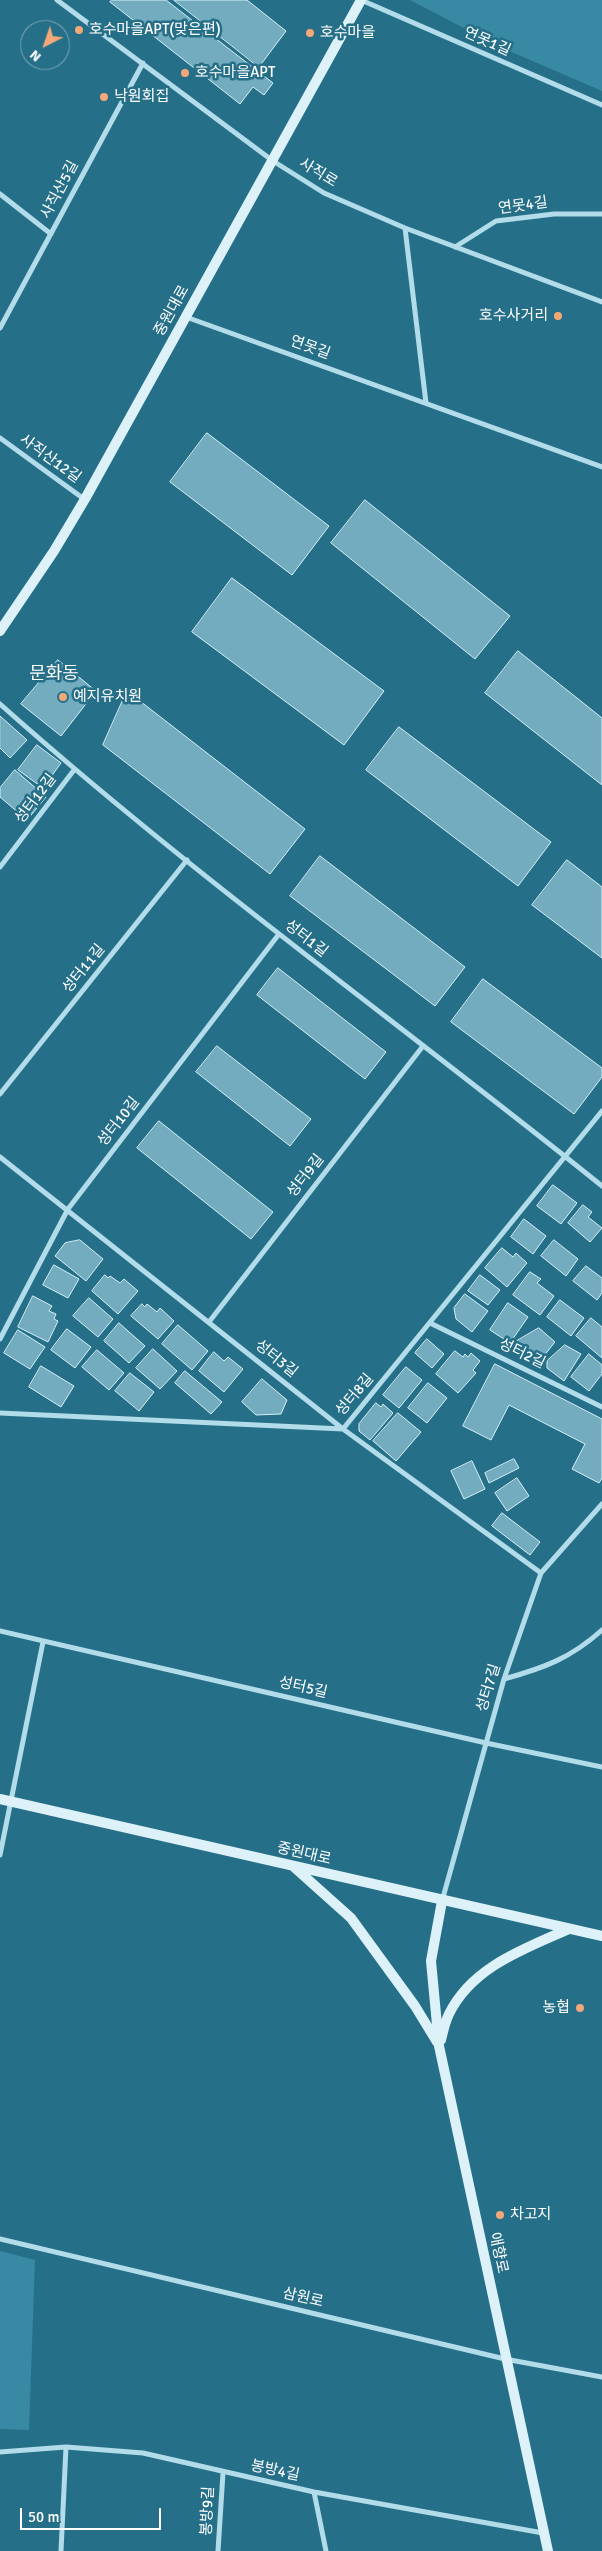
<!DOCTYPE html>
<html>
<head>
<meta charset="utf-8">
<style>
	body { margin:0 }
	#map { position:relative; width:602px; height:2551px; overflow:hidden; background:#266f88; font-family:Signika,sans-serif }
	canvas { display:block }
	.north { position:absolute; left:20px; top:20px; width:50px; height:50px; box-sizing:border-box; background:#266f88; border:1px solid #7da9b8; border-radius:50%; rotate:221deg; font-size:14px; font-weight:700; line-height:20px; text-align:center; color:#fff }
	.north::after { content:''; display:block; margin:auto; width:18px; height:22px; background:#f2a977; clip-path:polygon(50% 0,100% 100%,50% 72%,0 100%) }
	.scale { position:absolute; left:20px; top:2508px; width:141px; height:22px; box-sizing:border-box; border:2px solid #fff; border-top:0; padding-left:6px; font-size:15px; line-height:18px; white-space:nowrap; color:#fff; -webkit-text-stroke:4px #266f88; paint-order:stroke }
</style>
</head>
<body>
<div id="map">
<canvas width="602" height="2551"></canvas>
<div class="north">N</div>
<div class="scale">50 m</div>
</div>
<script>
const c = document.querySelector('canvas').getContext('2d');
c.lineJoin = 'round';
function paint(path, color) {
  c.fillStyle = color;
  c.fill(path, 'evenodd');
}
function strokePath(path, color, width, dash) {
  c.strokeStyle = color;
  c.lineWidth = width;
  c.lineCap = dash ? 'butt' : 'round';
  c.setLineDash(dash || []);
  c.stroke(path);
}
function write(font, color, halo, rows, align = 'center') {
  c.font = font + ' Signika,"Noto Sans KR",sans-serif';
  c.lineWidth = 5;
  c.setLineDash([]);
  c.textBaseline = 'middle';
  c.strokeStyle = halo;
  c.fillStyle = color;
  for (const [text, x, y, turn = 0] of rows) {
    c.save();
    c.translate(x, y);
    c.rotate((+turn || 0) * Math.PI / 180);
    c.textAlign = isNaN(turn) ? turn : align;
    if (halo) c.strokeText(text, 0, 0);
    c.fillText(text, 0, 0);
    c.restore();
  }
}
paint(new Path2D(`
	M 410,0 L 602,0 L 602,91 L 500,47 Z
	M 0,2251 L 35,2260 L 29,2430 L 0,2429 Z`), '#3889a3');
const building = new Path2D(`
	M 112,0 L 166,0 L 273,83 L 264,95 L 253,87 L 240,104 L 110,2 Z
	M 174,0 L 247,0 L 286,31 L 259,67 Z
	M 207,433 L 329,526 L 292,575 L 170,482 Z
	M 365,500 L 510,616 L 475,659 L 331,543 Z
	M 232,578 L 384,691 L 344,745 L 192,632 Z
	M 518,651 L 602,718 L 602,785 L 485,693 Z
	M 58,660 L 96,691 L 61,736 L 21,704 Z
	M 127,691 L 305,829 L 270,874 L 103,745 Z
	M 0,716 L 27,740 L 10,758 L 0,748 Z
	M 399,727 L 551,842 L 518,886 L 366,770 Z
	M 37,745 L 61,763 L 43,788 L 18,770 Z
	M 15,770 L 46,797 L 27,820 L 0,797 L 0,788 Z
	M 320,856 L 465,967 L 435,1006 L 290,896 Z
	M 567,860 L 602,887 L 602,958 L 532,905 Z
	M 278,968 L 386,1052 L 365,1079 L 257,995 Z
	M 483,979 L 602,1068 L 602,1077 L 574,1114 L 451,1022 Z
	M 217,1046 L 311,1119 L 290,1146 L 196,1072 Z
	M 159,1121 L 273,1212 L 251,1239 L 137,1148 Z
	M 553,1185 L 577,1203 L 561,1224 L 537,1206 Z
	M 583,1205 L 592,1212 L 588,1217 L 602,1228 L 590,1242 L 568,1223 Z
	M 524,1219 L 546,1236 L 533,1254 L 511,1237 Z
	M 80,1240 L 103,1259 L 86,1281 L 55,1256 L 65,1243 Z
	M 554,1240 L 578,1259 L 566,1276 L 541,1256 Z
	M 502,1248 L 513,1257 L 516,1253 L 527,1263 L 507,1287 L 485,1268 Z
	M 54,1265 L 79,1279 L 68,1298 L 43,1285 Z
	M 586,1266 L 602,1278 L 602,1293 L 597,1300 L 573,1281 Z
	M 530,1272 L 541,1279 L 537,1283 L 554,1296 L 540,1315 L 513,1295 Z
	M 105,1275 L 108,1278 L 110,1276 L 120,1283 L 124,1279 L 138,1291 L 118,1314 L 92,1291 Z
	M 480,1275 L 500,1290 L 488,1305 L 468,1291 Z
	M 465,1294 L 488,1311 L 472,1332 L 456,1319 L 454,1308 Z
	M 33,1296 L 52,1306 L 49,1311 L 56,1314 L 54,1319 L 58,1321 L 48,1342 L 18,1327 Z
	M 89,1298 L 113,1319 L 98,1337 L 73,1316 Z
	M 560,1300 L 584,1318 L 571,1336 L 547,1317 Z
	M 508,1303 L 528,1317 L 510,1343 L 490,1330 Z
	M 142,1304 L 145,1307 L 147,1304 L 157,1312 L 160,1308 L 174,1321 L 158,1339 L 131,1316 Z
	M 591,1318 L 602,1327 L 602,1358 L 576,1336 Z
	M 119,1323 L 145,1346 L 129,1363 L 104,1341 Z
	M 178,1325 L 208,1351 L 192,1370 L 162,1344 Z
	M 539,1328 L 555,1342 L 535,1367 L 516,1352 L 515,1342 Z
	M 67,1329 L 91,1347 L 75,1368 L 51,1350 Z
	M 18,1330 L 45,1347 L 30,1369 L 4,1353 Z
	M 427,1339 L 444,1354 L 432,1368 L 415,1353 Z
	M 565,1345 L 581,1354 L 564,1381 L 547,1368 L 547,1361 Z
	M 153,1349 L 177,1371 L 160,1389 L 136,1368 Z
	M 97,1350 L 124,1373 L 109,1390 L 82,1367 Z
	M 455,1351 L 463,1357 L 465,1354 L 468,1357 L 471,1353 L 480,1361 L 473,1370 L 476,1373 L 458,1393 L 436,1374 Z
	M 214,1352 L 224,1361 L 228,1357 L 243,1369 L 224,1392 L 199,1371 Z
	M 589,1354 L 602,1365 L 602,1374 L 589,1391 L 571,1377 Z
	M 495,1364 L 602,1419 L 602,1478 L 599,1483 L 572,1469 L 585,1444 L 509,1405 L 491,1440 L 463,1426 Z
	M 41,1366 L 74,1386 L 61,1407 L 29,1387 Z
	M 406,1367 L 422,1380 L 399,1408 L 383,1395 Z
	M 185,1371 L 222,1402 L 211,1414 L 175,1383 Z
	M 130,1373 L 154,1392 L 139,1411 L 115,1391 Z
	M 262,1379 L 287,1400 L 281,1414 L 256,1415 L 242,1402 Z
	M 428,1383 L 447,1398 L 427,1423 L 408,1408 Z
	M 376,1403 L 381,1407 L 383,1404 L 393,1413 L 370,1440 L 359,1431 L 359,1424 Z
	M 398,1413 L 421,1432 L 396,1461 L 373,1441 Z
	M 514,1459 L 519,1468 L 489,1483 L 485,1473 Z
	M 472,1461 L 485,1489 L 464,1499 L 451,1471 Z
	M 517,1478 L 529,1496 L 507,1511 L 495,1493 Z
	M 502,1513 L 540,1542 L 530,1555 L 492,1526 Z`);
paint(building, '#73acbf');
strokePath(building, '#d6eff7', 1);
strokePath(new Path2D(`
	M 57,0 L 273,161 L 324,193 L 405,228 L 602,302
	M 361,0 L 602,105
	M 0,194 L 51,234
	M 405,228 L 426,403
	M 455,247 L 496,221 L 554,214 L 602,214
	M 186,317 L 602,467
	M 0,328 L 143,63
	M 0,438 L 84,499
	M 0,704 C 192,875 402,1025 602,1186
	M 0,867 L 74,770
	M 0,1094 L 187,860
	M 0,1157 L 343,1429 L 541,1573
	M 209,1322 L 423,1046
	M 430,1323 L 602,1407
	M 0,1339 L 68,1209 L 279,934
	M 0,1413 L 343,1429 L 602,1111
	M 0,1631 L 486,1743 L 602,1767
	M 504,1679 C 544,1668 571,1658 602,1630
	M 0,1855 L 43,1642
	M 442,1901 L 504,1679 L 541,1573 L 602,1504
	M 0,2239 L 505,2359 L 602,2377
	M 0,2452 L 66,2447 L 143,2453 L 314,2492 L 543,2533
	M 314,2492 L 326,2551
	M 61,2551 L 66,2447
	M 218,2551 L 223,2473`), '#b2dce9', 5);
strokePath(new Path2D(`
	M 0,631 L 54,551 L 85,499 L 361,0
	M 0,1799 L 602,1936
	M 294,1867 L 351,1918 L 415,2006 L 437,2042
	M 442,1901 L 431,1961 L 439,2046 L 548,2551
	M 441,2040 C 443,2032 445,2022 449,2014 C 472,1967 524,1949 569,1929`), '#ddf1f8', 10);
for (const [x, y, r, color] of [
	[79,30,5,"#f2a977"],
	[310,33,5,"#f2a977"],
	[185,73,5,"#f2a977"],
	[104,97,5,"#f2a977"],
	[558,316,5,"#f2a977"],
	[63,697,5,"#f2a977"],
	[580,2008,5,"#f2a977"],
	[500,2215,5,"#f2a977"]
]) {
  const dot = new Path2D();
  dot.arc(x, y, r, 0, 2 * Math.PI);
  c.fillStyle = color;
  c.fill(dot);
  strokePath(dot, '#266f88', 2);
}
write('15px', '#fff', '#266f88', [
	["호수마을APT(맞은편)",89,30],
	["호수마을",320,33],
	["호수마을APT",195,73],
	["낙원회집",114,97],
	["호수사거리",548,316,"right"],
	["예지유치원",73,697],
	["농협",570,2008,"right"],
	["차고지",510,2215]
], 'left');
write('15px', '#fff', '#266f88', [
	["연못1길",487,42,24],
	["사직로",318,173,31],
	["사직산5길",60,190,-62],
	["연못4길",523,206,-8],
	["중원대로",172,311,-61],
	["연못길",310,348,20],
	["사직산12길",50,459,36],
	["성터12길",36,799,-53],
	["성터1길",306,939,38],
	["성터11길",84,969,-51],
	["성터10길",119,1122,-52],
	["성터9길",306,1176,-52],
	["성터2길",522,1354,26],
	["성터3길",276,1359,39],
	["성터8길",355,1395,-50],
	["성터5길",303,1688,13],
	["성터7길",489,1688,-73],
	["중원대로",304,1854,13],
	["애향로",498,2253,78],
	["삼원로",303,2298,13],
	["봉방4길",275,2471,12],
	["봉방9길",208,2511,-87]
]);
write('18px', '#fff', '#266f88', [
	["문화동",54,674]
]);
</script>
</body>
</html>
